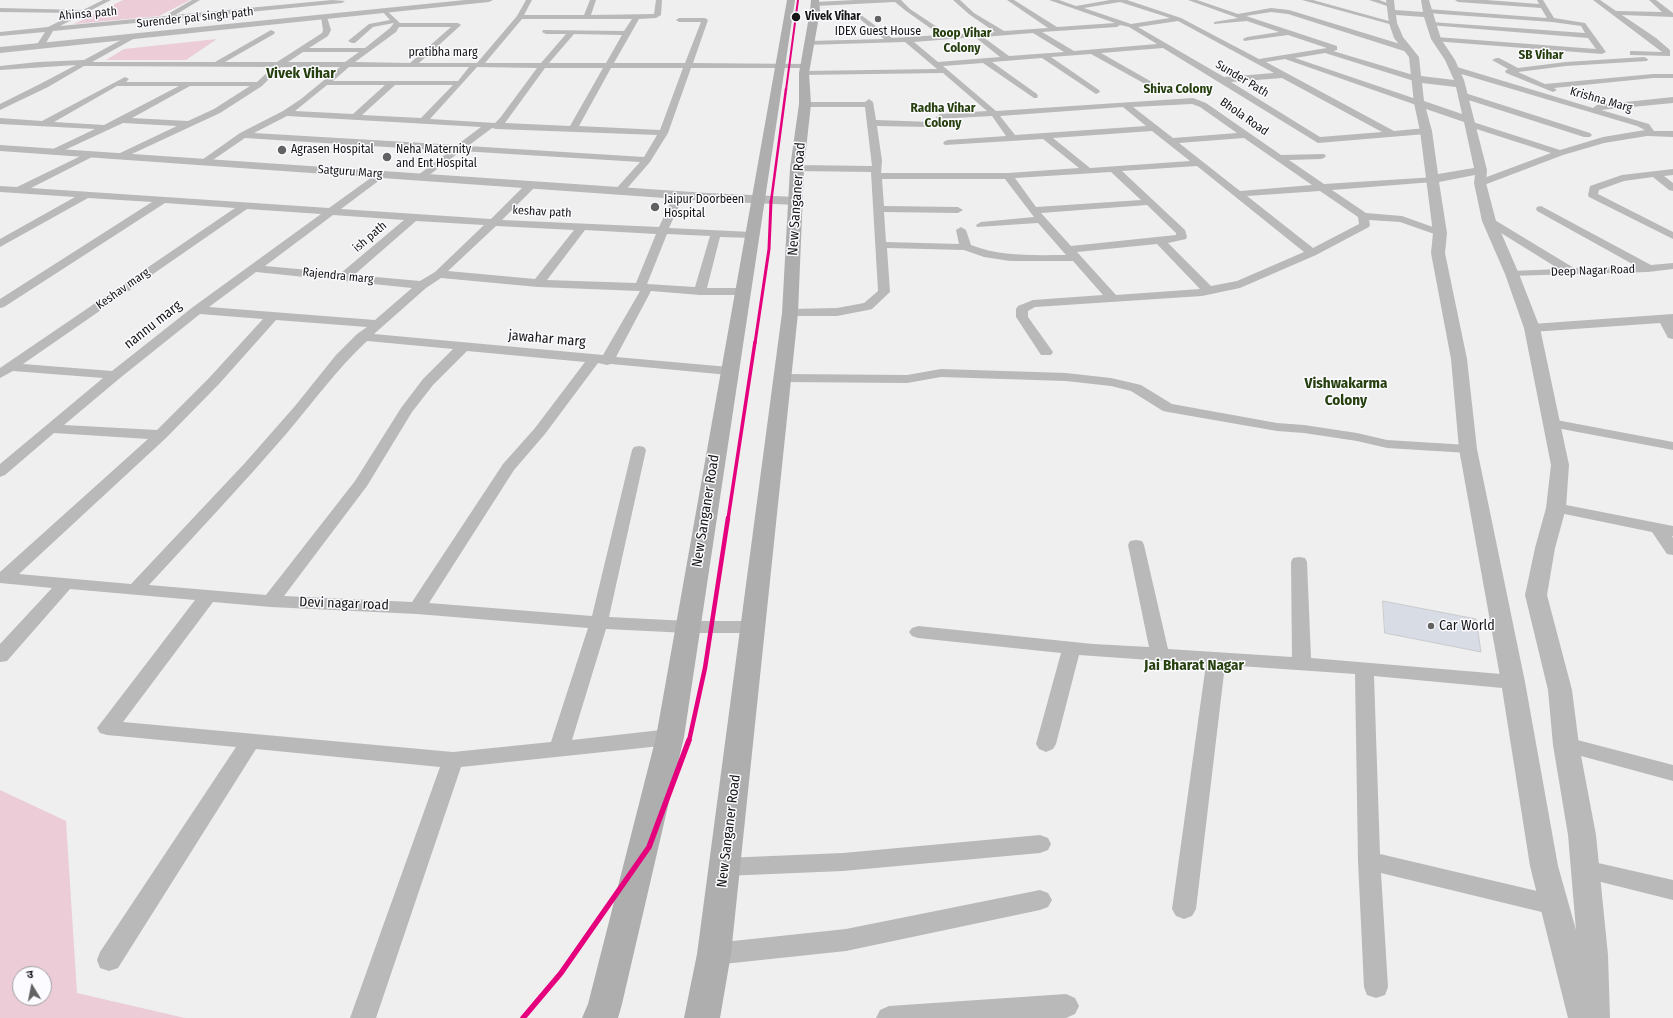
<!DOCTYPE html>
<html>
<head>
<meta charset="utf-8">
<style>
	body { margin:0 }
	#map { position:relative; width:1673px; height:1018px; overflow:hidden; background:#efeff0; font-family:"Fira Sans Condensed","Noto Sans Devanagari",sans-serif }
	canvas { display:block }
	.north { position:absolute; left:12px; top:966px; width:40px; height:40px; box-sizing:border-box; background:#fcfbff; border:1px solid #a09fa2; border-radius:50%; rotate:350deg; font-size:11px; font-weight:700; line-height:16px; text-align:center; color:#161617 }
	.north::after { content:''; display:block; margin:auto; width:14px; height:18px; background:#626263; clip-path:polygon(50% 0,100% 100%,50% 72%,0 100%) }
</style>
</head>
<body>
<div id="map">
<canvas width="1673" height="1018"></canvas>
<div class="north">उ</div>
</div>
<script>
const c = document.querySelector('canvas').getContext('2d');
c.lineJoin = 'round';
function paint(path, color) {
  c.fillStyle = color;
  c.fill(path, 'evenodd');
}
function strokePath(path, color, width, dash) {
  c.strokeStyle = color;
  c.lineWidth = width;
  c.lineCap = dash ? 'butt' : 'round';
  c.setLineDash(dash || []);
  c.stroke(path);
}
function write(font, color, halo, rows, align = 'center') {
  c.font = font + ' "Fira Sans Condensed",sans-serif';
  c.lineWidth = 3;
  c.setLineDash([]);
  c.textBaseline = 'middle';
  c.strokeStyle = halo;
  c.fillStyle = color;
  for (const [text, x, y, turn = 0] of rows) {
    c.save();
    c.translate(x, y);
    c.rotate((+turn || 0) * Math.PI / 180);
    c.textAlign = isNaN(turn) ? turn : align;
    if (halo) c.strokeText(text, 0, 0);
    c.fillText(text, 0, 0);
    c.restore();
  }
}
paint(new Path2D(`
	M 123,0 L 190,0 L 159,16 L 74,24 Z
	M 217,39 L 186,60 L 106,60 L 124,49 Z
	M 0,790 L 66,821 L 77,993 L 185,1018 L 0,1018 ZM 20,974 L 44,974 L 44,998 L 20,998 Z`), '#ebccd7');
const building = new Path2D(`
	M 1383,601 L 1476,619 L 1481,652 L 1385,633 Z`);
paint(building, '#d7dce5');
strokePath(building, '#c9cacb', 1);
paint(new Path2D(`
	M 103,0 L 111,0 L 60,26 L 167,16 L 168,14 L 192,0 L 200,0 L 175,15 L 332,0 L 345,1 L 342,3 L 53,31 L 43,48 L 40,48 L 36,46 L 45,32 L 0,36 L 0,32 L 48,27 L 76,13 L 0,12 L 0,8 L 83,10 Z
	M 526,0 L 532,0 L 524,15 L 584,15 L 590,0 L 596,0 L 591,15 L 654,14 L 656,0 L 662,0 L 661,15 L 656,18 L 639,19 L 614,63 L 685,63 L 701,22 L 679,22 L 676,20 L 679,18 L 705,18 L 708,20 L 693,63 L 806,64 L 810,66 L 806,68 L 691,68 L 668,133 L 650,162 L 623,193 L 619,194 L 614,191 L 640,162 L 461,151 L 424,179 L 421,180 L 416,177 L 418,175 L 450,151 L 245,138 L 207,164 L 204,165 L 199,162 L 240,133 L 283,111 L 301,99 L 340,67 L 281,67 L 262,86 L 220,113 L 121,159 L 118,158 L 116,156 L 118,154 L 177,126 L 123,123 L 54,155 L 49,152 L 51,150 L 95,129 L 0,124 L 0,118 L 42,121 L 125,77 L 129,79 L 126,82 L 257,82 L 273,67 L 84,66 L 48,87 L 0,110 L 0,104 L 42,83 L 76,65 L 0,70 L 0,66 L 38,62 L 84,60 L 132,34 L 135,34 L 135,38 L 92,62 L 215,62 L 271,30 L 275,32 L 274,34 L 225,62 L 277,62 L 322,33 L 323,30 L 321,17 L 324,15 L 327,17 L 331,30 L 328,36 L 309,48 L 365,48 L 390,28 L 394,23 L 373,27 L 355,43 L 352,43 L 348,41 L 369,24 L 390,20 L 382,11 L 385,9 L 400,23 L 458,23 L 461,25 L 419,63 L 477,63 L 517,16 ZM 522,19 L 632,19 L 624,31 L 543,30 L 542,32 L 546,34 L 566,34 L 541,63 L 485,63 ZM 399,27 L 451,27 L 410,63 L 355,62 L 396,32 ZM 574,34 L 622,35 L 606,63 L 549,63 ZM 303,52 L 359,52 L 345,62 L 288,62 ZM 349,67 L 469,67 L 458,81 L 333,81 ZM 477,67 L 537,68 L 500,118 L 495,123 L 430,119 ZM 545,68 L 603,68 L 570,126 L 505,123 ZM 611,68 L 683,68 L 660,130 L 579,126 ZM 327,85 L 385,85 L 353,114 L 295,111 ZM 395,85 L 453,85 L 421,118 L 362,115 ZM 117,86 L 179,86 L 104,125 L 54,122 ZM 190,86 L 250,86 L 214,109 L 188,121 L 132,118 ZM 287,116 L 481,127 L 457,145 L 254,133 ZM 492,128 L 496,129 L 657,135 L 644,157 L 468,146 Z
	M 855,0 L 901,0 L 910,9 L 949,35 L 995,32 L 970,15 L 953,0 L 960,0 L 974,13 L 1004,31 L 1048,28 L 1007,0 L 1014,0 L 1057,27 L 1115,23 L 1049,0 L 1059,0 L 1076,6 L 1110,0 L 1127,0 L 1181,18 L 1259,59 L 1327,48 L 1288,35 L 1244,41 L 1243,39 L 1247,37 L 1279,32 L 1247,21 L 1214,24 L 1214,22 L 1238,18 L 1188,0 L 1197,0 L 1238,14 L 1271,8 L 1289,10 L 1410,47 L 1410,51 L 1404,51 L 1288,14 L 1271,12 L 1246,16 L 1337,46 L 1337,50 L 1333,51 L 1420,77 L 1421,79 L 1417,81 L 1414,81 L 1325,53 L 1295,58 L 1422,101 L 1423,103 L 1422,105 L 1419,106 L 1285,59 L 1266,62 L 1394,131 L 1426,128 L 1430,131 L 1426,134 L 1318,143 L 1163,48 L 1101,53 L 1159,86 L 1160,88 L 1156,90 L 1091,54 L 1051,57 L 1099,90 L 1100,92 L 1096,94 L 1042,58 L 992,62 L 1037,94 L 1038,96 L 1037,98 L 1034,98 L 983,63 L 943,66 L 996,111 L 1193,98 L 1206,103 L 1281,155 L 1324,154 L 1326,156 L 1324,158 L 1321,159 L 1289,160 L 1324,184 L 1436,177 L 1438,179 L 1436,181 L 1433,182 L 1332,190 L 1366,213 L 1402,216 L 1444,231 L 1445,233 L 1440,236 L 1400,222 L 1369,220 L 1370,225 L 1369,227 L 1316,255 L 1240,288 L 1202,296 L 1035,307 L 1028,311 L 1028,317 L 1053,352 L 1051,355 L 1041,355 L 1016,317 L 1016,309 L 1018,306 L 1033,300 L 1103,295 L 1073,261 L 1010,261 L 984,257 L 964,250 L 887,248 L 890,292 L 872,309 L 868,310 L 837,316 L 786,316 L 784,313 L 786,310 L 790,309 L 837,308 L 864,303 L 878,291 L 871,172 L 797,171 L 792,168 L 797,165 L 872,166 L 865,107 L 805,107 L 802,106 L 801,104 L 802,102 L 865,102 L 869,99 L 873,102 L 876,120 L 932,122 L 933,124 L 932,126 L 929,127 L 877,126 L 882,161 L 881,173 L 1008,173 L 1079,168 L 1043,139 L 945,145 L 943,143 L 945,141 L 948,140 L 1006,136 L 992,116 L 937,119 L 936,117 L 940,114 L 987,111 L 943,73 L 801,75 L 801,71 L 804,71 L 937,69 L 905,42 L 806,45 L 805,43 L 809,41 L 884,39 L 855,15 L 855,13 L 857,12 L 892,38 L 940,35 L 906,11 L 895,2 L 815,6 L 812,4 L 815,2 ZM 1120,2 L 1170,18 L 1131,24 L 1084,8 ZM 1178,21 L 1274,73 L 1224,77 L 1138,27 ZM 1120,25 L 1129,27 L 1157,44 L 1074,51 L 1042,32 L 1117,27 ZM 1033,33 L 1064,52 L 1009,56 L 983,37 ZM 975,37 L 1000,57 L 938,62 L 914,42 ZM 1282,78 L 1382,132 L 1320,137 L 1231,82 ZM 1192,104 L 1200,107 L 1237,133 L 1173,138 L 1133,107 ZM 1123,107 L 1146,126 L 1015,135 L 1000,116 ZM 1152,131 L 1190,161 L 1090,168 L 1053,138 ZM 1244,138 L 1312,185 L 1240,191 L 1179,143 ZM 1197,166 L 1304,252 L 1237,281 L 1211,286 L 1168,243 L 1186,239 L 1187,237 L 1185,230 L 1122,171 ZM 1111,172 L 1141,200 L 1036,207 L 1015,178 ZM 882,179 L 1005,179 L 1034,217 L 981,222 L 976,225 L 977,227 L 1038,223 L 1066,255 C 1034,255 1002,257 971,245 L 966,230 L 961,227 L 956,230 L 959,244 L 886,242 L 884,212 L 958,213 L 963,210 L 958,207 L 884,206 ZM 1320,191 L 1358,217 L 1359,224 L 1313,248 L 1247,196 ZM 1147,205 L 1176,233 L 1176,235 L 1071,246 L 1041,213 ZM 1157,244 L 1200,289 L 1116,295 L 1077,252 Z
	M 1302,0 L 1313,0 L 1396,23 L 1393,25 Z
	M 1369,0 L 1379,0 L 1393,5 L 1390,7 Z
	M 1455,0 L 1486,0 L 1539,4 L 1537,0 L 1543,0 L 1554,18 L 1585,23 L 1606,52 L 1602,54 L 1433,41 L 1432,39 L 1436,37 L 1596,49 L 1588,38 L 1429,25 L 1428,24 L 1431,22 L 1585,33 L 1581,26 L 1552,22 L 1427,13 L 1424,11 L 1427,9 L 1547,18 L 1541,8 L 1458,2 Z
	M 1593,0 L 1600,0 L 1616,11 L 1662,12 L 1649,0 L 1656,0 L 1673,13 L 1673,17 L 1622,15 L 1656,38 L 1670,50 L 1670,56 L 1630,55 L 1630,51 L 1633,51 L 1662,52 Z
	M 1644,57 L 1648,59 L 1647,61 L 1566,66 L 1518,72 L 1545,84 L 1653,74 L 1673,74 L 1673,78 L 1653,78 L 1554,88 L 1557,90 L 1553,92 L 1506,73 L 1505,71 L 1508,69 L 1492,60 L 1496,58 L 1499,58 L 1518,68 L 1566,62 Z
	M 1451,67 L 1457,67 L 1593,108 L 1597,105 L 1673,97 L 1673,103 L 1601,110 L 1649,124 L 1654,131 L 1673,131 L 1673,137 L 1647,136 L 1604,143 L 1563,155 L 1484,185 L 1476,185 L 1475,183 L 1476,181 L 1551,153 L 1467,126 L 1466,124 L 1467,122 L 1473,122 L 1560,150 L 1603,137 L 1645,130 L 1637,126 L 1451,71 Z
	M 1459,93 L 1465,93 L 1590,133 L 1592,135 L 1590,137 L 1584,137 L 1459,97 L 1458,95 Z
	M 91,151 L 96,154 L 94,156 L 31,188 L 329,208 L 379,172 L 385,172 L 387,174 L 385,176 L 341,209 L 491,219 L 527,183 L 531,182 L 536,185 L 535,187 L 502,220 L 659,227 L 674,195 L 679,192 L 684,195 L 669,228 L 752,232 L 757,235 L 752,238 L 720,237 L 707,288 L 742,288 L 746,289 L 748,292 L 746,295 L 700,295 L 651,291 L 616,357 L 729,367 L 734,368 L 736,371 L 734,374 L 729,375 L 611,364 L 607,365 L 598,363 L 545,434 L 514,470 L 429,603 L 592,616 L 632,450 L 634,447 L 639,446 L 644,447 L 646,450 L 609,617 L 688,621 L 753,621 L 759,623 L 762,627 L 759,631 L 753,633 L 688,633 L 606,629 L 572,740 L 670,729 L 677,732 L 680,737 L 677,742 L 670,745 L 461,767 L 376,1018 L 350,1018 L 440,767 L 256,749 L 118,968 L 109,971 L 100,968 L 97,960 L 100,952 L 236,747 L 107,735 L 100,733 L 97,728 L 195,600 L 70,589 L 7,661 L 0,662 L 0,644 L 52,588 L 0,583 L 0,572 L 148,439 L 54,433 L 5,475 L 0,477 L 0,464 L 103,378 L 13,371 L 0,378 L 0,368 L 235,208 L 165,203 L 4,307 L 0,308 L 0,299 L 152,202 L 88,198 L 0,247 L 0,239 L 75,197 L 0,192 L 0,186 L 17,187 ZM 247,209 L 321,214 L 193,307 L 112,371 L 23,364 ZM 333,215 L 404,220 L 341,273 L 265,266 ZM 416,221 L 484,225 L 435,272 L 420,281 L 354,275 ZM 496,226 L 574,230 L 535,279 L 448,271 ZM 585,230 L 656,234 L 636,283 L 547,280 ZM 667,234 L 710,236 L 695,287 L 647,284 ZM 256,272 L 412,288 L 375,320 L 209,307 ZM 441,278 L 538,287 L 640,291 L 603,355 L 374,334 L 426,288 ZM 200,314 L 263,319 L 209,378 L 157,430 L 64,425 L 120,378 ZM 276,320 L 367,327 L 357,334 L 336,355 L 295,406 L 244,464 L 131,584 L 19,574 L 166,438 L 219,384 ZM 367,341 L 453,349 L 423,379 L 401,408 L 355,481 L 266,595 L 149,585 C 195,535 242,485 287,433 C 313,402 337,369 367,341 ZM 467,351 L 585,362 L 535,428 L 503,464 L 412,602 L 284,596 L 367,486 L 412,412 L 433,385 ZM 213,602 L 271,607 L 417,614 L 588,628 L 551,742 L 453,752 L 123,722 Z
	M 1673,169 L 1673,175 L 1664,176 L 1673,183 L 1673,191 L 1669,190 L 1653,177 L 1624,181 L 1599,190 L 1598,194 L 1673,232 L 1673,239 L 1589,197 L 1588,195 L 1590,186 L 1622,175 Z
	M 1541,206 L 1651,265 L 1673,263 L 1673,269 L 1648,272 L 1508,276 L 1506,274 L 1508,272 L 1512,271 L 1559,269 L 1485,223 L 1484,221 L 1485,219 L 1493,219 L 1574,268 L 1636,266 L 1537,211 L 1536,209 L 1537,207 Z
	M 1673,314 L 1673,339 L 1668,338 L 1660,323 L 1532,332 L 1528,331 L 1526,328 L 1528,325 L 1532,324 Z
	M 941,369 L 1066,373 L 1111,378 L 1141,385 L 1172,404 L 1277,423 L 1304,425 L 1357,433 L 1387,440 L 1468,445 L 1473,446 L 1475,449 L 1473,452 L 1468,453 L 1387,448 L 1357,441 L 1304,433 L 1277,431 L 1168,412 L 1163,411 L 1131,391 L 1111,386 L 1066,381 L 941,377 L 907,383 L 783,382 L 778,381 L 776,378 L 778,375 L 783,374 L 907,375 Z
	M 1551,419 L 1673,442 L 1673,450 L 1546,426 L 1544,423 L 1546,420 Z
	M 1556,503 L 1673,526 L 1673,536 L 1672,536 L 1673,538 L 1673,555 L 1667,554 L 1652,532 L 1550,511 L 1548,508 L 1550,505 Z
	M 1136,540 L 1142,541 L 1144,545 L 1168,649 L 1292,657 L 1291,562 L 1293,558 L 1299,557 L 1305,558 L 1307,562 L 1311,658 L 1513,675 L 1520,677 L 1523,682 L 1520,687 L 1513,689 L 1374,676 L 1380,854 L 1554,895 L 1562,898 L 1566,905 L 1562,912 L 1554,915 L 1381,873 L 1388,987 L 1385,995 L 1376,998 L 1367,995 L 1364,987 L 1358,861 L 1355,674 L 1225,665 L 1196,909 L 1192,916 L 1184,919 L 1176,916 L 1172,909 L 1206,664 L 1079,655 L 1056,744 L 1053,749 L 1046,752 L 1039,749 L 1036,744 L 1061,653 L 918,638 L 912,636 L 909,632 L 912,628 L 918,626 L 1093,644 L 1149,647 L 1128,545 L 1130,541 Z
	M 1566,737 L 1673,765 L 1673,781 L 1559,750 L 1556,745 L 1559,740 Z
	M 1040,835 L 1048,838 L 1051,844 L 1048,850 L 1040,853 L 843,871 L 724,876 L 716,874 L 713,867 L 716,860 L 724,858 L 843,853 Z
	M 1585,860 L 1673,880 L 1673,900 L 1577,876 L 1574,869 L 1577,862 Z
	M 1040,890 L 1048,893 L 1052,900 L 1048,907 L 1040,910 L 846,951 L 714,965 L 705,962 L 702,954 L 705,946 L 714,943 L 846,929 Z
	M 1066,994 L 1075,998 L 1079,1006 L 1075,1014 L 1066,1018 L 876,1018 L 880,1010 L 889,1006 Z`), '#b9b9ba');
paint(new Path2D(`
	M 465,0 L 493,0 L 489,2 L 0,53 L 0,47 Z
	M 1386,0 L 1394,0 L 1395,10 L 1423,12 L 1421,0 L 1429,0 L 1441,39 L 1455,60 L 1464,80 L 1487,170 L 1486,183 L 1496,221 L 1519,274 L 1540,328 L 1569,465 L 1566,508 L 1555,548 L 1547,595 L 1572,690 L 1579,745 L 1596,835 L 1608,955 L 1610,1018 L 1568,1018 L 1530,866 L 1501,682 L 1459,449 L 1451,359 L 1431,253 L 1433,233 L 1420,131 L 1414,103 L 1409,57 L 1394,38 L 1389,23 ZM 1396,15 L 1424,17 L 1431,39 L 1445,60 L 1454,80 L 1421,76 L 1419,57 L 1403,37 L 1397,23 ZM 1422,83 L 1456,87 L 1462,114 L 1424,101 ZM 1426,109 L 1464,122 L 1474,168 L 1438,174 L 1432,131 ZM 1475,175 L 1474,183 L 1482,221 L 1505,274 L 1524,328 L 1551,465 L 1546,508 L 1535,548 L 1525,595 L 1548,690 L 1553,745 L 1568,835 L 1576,930 L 1558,866 L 1525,682 L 1477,449 L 1467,359 L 1445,253 L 1447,233 L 1439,182 Z
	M 0,145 L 707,193 L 796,197 L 801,198 L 802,201 L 801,204 L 796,205 L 707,201 L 0,151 Z`), '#b9b9ba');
paint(new Path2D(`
	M 787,0 L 795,0 L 684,737 L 622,1004 L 618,1018 L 582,1018 L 588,1004 L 656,737 Z
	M 811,0 L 819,0 L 820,11 L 809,73 L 811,104 L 804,168 L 798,313 L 731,954 L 720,1018 L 684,1018 L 697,954 L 782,313 L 790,168 L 799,104 L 799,73 L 810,11 Z`), '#afaeaf');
strokePath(new Path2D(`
	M 786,90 L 798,0`), '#e5007d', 2);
strokePath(new Path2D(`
	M 771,202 L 786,89`), '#e5007d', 2.5);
strokePath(new Path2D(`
	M 755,343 L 769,249 L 771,201`), '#e5007d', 3);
strokePath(new Path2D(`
	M 728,519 L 755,342`), '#e5007d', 3.5);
strokePath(new Path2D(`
	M 689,741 L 705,668 L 728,518`), '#e5007d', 4.5);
strokePath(new Path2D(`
	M 523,1018 L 561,973 L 649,847 L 689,740`), '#e5007d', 5.5);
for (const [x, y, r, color] of [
	[796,17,5,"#161617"],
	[878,19,4,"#626263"],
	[282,150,5,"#626263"],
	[387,157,5,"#626263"],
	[655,207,5,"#626263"],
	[1431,626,4,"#626263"]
]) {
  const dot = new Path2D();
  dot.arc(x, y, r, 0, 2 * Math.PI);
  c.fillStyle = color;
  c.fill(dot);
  strokePath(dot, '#fcfbff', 1.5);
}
write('12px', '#161617', '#fcfbff', [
	["Ahinsa path",88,14,-5],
	["Surender pal singh path",195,18,-6],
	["pratibha marg",443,53],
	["Sunder Path",1242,79,31],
	["Krishna Marg",1601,100,16],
	["Bhola Road",1244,117,35],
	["Satguru Marg",350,172,4],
	["keshav path",542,212,3],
	["ish path",370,237,-41],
	["Deep Nagar Road",1593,271,-2],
	["Rajendra marg",338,276,6],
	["Keshav marg",123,289,-35]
]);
write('bold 12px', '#161617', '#fcfbff', [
	["Vivek Vihar",805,17]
], 'left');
write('12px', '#161617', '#fcfbff', [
	["IDEX Guest House",878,32,"center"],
	["Agrasen Hospital",291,150],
	["Neha Maternity",396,150],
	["and Ent Hospital",396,164],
	["Jaipur Doorbeen",664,200],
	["Hospital",664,214]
], 'left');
write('bold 13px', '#27400f', '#fcfbff', [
	["Roop Vihar",962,33],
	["Colony",962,48],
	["SB Vihar",1541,55],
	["Radha Vihar",943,108],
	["Colony",943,123]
]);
write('bold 13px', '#27400f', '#fcfbff', [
	["Shiva Colony",1178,89]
]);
write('14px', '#161617', '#fcfbff', [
	["New Sanganer Road",797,199,-86],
	["nannu marg",153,325,-38],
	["jawahar marg",547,339,5],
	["New Sanganer Road",706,511,-81],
	["Devi nagar road",344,604,2],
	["New Sanganer Road",729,831,-83]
]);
write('14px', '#161617', '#fcfbff', [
	["Car World",1439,626]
], 'left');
write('bold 15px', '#27400f', '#fcfbff', [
	["Vivek Vihar",301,74]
]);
write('bold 15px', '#27400f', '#fcfbff', [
	["Vishwakarma",1346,384],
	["Colony",1346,401],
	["Jai Bharat Nagar",1194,666]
]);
</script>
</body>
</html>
